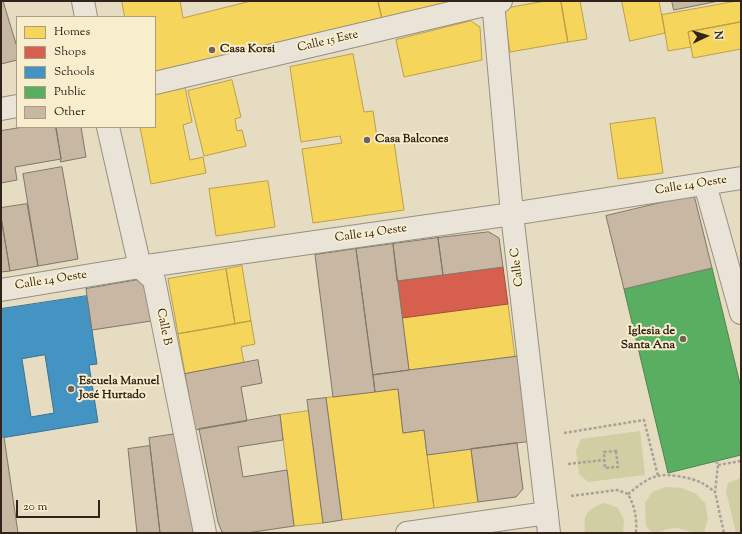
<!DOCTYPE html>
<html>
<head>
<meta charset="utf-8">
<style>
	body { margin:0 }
	#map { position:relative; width:742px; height:534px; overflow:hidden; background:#e5dcc1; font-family:"Sorts Mill Goudy",serif }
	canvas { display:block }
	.frame { position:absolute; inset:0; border:2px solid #31221a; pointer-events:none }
	.legend { position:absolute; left:16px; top:16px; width:140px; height:112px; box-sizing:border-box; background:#f8edcd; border:1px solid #a89c85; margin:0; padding:5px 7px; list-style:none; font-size:12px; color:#31221a }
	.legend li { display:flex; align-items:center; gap:8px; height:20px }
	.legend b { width:20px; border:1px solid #a89c85 }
	.north { position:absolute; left:686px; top:16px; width:40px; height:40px; -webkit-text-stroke:3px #f8edcd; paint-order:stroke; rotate:86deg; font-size:11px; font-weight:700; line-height:16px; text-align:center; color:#31221a }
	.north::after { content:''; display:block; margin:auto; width:14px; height:18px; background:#31221a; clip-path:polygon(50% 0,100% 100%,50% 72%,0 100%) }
	.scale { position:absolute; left:16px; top:500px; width:84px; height:18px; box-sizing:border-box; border:2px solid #31221a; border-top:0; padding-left:5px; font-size:12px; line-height:14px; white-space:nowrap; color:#31221a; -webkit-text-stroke:3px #f8edcd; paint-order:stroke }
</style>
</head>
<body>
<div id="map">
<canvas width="742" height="534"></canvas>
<div class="frame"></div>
<ul class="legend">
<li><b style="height:11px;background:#f6d55c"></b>Homes</li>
<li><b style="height:11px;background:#d6604d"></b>Shops</li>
<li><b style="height:11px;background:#4393c3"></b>Schools</li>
<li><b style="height:11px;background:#5aae61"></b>Public</li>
<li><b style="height:11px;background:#c7b7a3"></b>Other</li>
</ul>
<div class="north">N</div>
<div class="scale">20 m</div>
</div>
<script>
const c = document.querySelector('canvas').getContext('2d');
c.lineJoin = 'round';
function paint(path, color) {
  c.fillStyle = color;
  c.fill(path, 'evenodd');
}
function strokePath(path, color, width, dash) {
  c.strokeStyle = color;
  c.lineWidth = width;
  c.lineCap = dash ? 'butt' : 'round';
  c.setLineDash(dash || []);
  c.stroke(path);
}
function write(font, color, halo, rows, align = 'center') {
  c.font = font + ' "Sorts Mill Goudy",serif';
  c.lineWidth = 4;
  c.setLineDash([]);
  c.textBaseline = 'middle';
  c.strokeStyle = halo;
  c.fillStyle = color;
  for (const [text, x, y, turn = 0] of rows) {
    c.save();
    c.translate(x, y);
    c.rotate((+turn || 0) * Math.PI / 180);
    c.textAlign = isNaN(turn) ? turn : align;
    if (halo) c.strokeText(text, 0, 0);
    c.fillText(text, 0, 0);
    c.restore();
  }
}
paint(new Path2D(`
	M 640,431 L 645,475 L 588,482 L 579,474 L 576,451 L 581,439 Z
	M 741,478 L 741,533 L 736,533 L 726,491 L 728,483 Z
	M 665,487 L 682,488 L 696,494 L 705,503 L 708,519 L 704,532 C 693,534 687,530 677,528 C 667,527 661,533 652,533 L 646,526 L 645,503 L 652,492 Z
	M 605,503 L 618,508 L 624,520 L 623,533 L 585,533 C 583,514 587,509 605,503 Z`), '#d0cea2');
const homes = new Path2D(`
	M 122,1 L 180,1 L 183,18 L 251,1 L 378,1 L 383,22 L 155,77 L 155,17 L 125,17 Z
	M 378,1 L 471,1 L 383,22 Z
	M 546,1 L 561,1 L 568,42 L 510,52 L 503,9 Z
	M 561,1 L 580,1 L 587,39 L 568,42 Z
	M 622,1 L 659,1 L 665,33 L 630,41 Z
	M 737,1 L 741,1 L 741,22 L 688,32 L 691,47 L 668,51 L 662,15 Z
	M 471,21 L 480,27 L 482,60 L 404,77 L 396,40 Z
	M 741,22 L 741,49 L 693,58 L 688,32 Z
	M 353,54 L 364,112 L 373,111 L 377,137 L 393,135 L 404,210 L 313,223 L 302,149 L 342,143 L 340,136 L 301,142 L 290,67 Z
	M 232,80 L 241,117 L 235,119 L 237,131 L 242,130 L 246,146 L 204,156 L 188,91 Z
	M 185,87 L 192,122 L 183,125 L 190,160 L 203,157 L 206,173 L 151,184 L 140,127 L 155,127 L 155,93 Z
	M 655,118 L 663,173 L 618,179 L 610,124 Z
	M 268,181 L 275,227 L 216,236 L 209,189 Z
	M 242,266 L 251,321 L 235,324 L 226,269 Z
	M 226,269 L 235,324 L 178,334 L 168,279 Z
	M 508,304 L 515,357 L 409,370 L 402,318 Z
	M 251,321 L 255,344 L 241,347 L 244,363 L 185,374 L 178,334 Z
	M 398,389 L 403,433 L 424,430 L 434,508 L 342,520 L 326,398 Z
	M 309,411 L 323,523 L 294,526 L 280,415 Z
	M 471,449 L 478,502 L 434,508 L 427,455 Z`);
paint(homes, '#f6d55c');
strokePath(homes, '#bb9f48', 1);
const shops = new Path2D(`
	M 503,267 L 508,304 L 402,318 L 397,281 Z`);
paint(shops, '#d6604d');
strokePath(shops, '#a44d3e', 1);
const schools = new Path2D(`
	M 87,296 L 97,364 L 89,365 L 98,422 L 1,438 L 1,309 ZM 45,355 L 54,413 L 31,417 L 22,359 Z`);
paint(schools, '#4393c3');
strokePath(schools, '#3e7190', 1);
const public = new Path2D(`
	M 712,268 L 741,388 L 741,455 L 668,473 L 624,289 Z`);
paint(public, '#5aae61');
strokePath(public, '#4e844c', 1);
const building = new Path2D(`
	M 3,1 L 17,47 L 17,60 L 1,64 L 1,2 Z
	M 672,1 L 719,1 L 674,10 Z
	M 24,127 L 56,127 L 61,159 L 15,167 L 17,180 L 1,183 L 1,131 Z
	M 56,127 L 81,127 L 86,157 L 60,162 L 61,159 Z
	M 62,167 L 78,259 L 38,266 L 23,174 Z
	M 694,195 L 712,268 L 624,289 L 606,216 Z
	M 27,204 L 38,266 L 10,271 L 1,217 L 1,208 Z
	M 1,217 L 10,271 L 1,272 Z
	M 489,232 L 499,238 L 503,267 L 443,275 L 438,238 Z
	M 438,238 L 443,275 L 397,281 L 393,244 Z
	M 393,244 L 409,370 L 373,375 L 356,249 Z
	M 356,249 L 375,392 L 333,397 L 315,255 Z
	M 144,279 L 151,321 L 92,330 L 86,289 Z
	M 521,356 L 532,441 L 427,455 L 424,430 L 403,433 L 398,389 L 375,392 L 373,375 Z
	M 258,360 L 262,383 L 241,387 L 247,421 L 195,430 L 185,374 Z
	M 326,398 L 342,520 L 323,523 L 307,400 Z
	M 280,415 L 283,440 L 238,447 L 243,477 L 287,470 L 294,526 L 247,533 L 227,533 L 222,532 L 218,522 L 199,429 Z
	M 176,434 L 197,533 L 160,533 L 149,438 Z
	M 4,437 L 18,533 L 1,533 L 1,438 Z
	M 517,443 L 523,489 L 516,497 L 478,502 L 471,449 Z
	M 150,446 L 160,533 L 137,533 L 128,449 Z`);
paint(building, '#c7b7a3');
strokePath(building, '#7e7769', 1);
const minor = new Path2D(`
	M 493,1 L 512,214 L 549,533
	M 155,83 L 501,1
	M 1,109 L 17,106
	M 705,184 L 741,313
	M 1,290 L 140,267 L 512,214 L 741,178
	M 407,533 L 547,513`);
const tertiary = new Path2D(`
	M 83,1 L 86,17
	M 108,127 L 140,267 L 154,280 L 205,533`);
strokePath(minor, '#979080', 24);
strokePath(tertiary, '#979080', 24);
strokePath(new Path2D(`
	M 564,433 L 644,420 L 658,476
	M 616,451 L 618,467 L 605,468 L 604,452 Z
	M 716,461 L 718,465 L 715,492 L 724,533
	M 568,464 L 604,460
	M 718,465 L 741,461
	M 628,494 C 637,487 647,478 658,476 C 669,473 692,478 702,483 C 706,485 711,489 715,492
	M 571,496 L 617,490 L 628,494 C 635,507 637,518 636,533`), '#a8a297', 2.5, [3, 2]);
strokePath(minor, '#e9e4d7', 22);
strokePath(tertiary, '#e9e4d7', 22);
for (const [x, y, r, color] of [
	[212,50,4,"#706354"],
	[367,140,4,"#706354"],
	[683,339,4,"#706354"],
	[71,389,4,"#706354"]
]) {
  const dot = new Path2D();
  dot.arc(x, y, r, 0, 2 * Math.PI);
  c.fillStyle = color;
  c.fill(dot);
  strokePath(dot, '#f8edcd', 1.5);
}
write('12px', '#31221a', '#f8edcd', [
	["Calle 15 Este",328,42,-13],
	["Calle 14 Oeste",691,186,-9],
	["Calle 14 Oeste",371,234,-8],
	["Calle C",518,267,-97],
	["Calle 14 Oeste",51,281,-9],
	["Calle B",163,327,79]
]);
write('bold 12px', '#31221a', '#f8edcd', [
	["Casa Korsi",220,50],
	["Casa Balcones",375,140],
	["Iglesia de",675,332,"right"],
	["Santa Ana",675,346,"right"],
	["Escuela Manuel",79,382],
	["José Hurtado",79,396]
], 'left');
</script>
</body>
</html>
